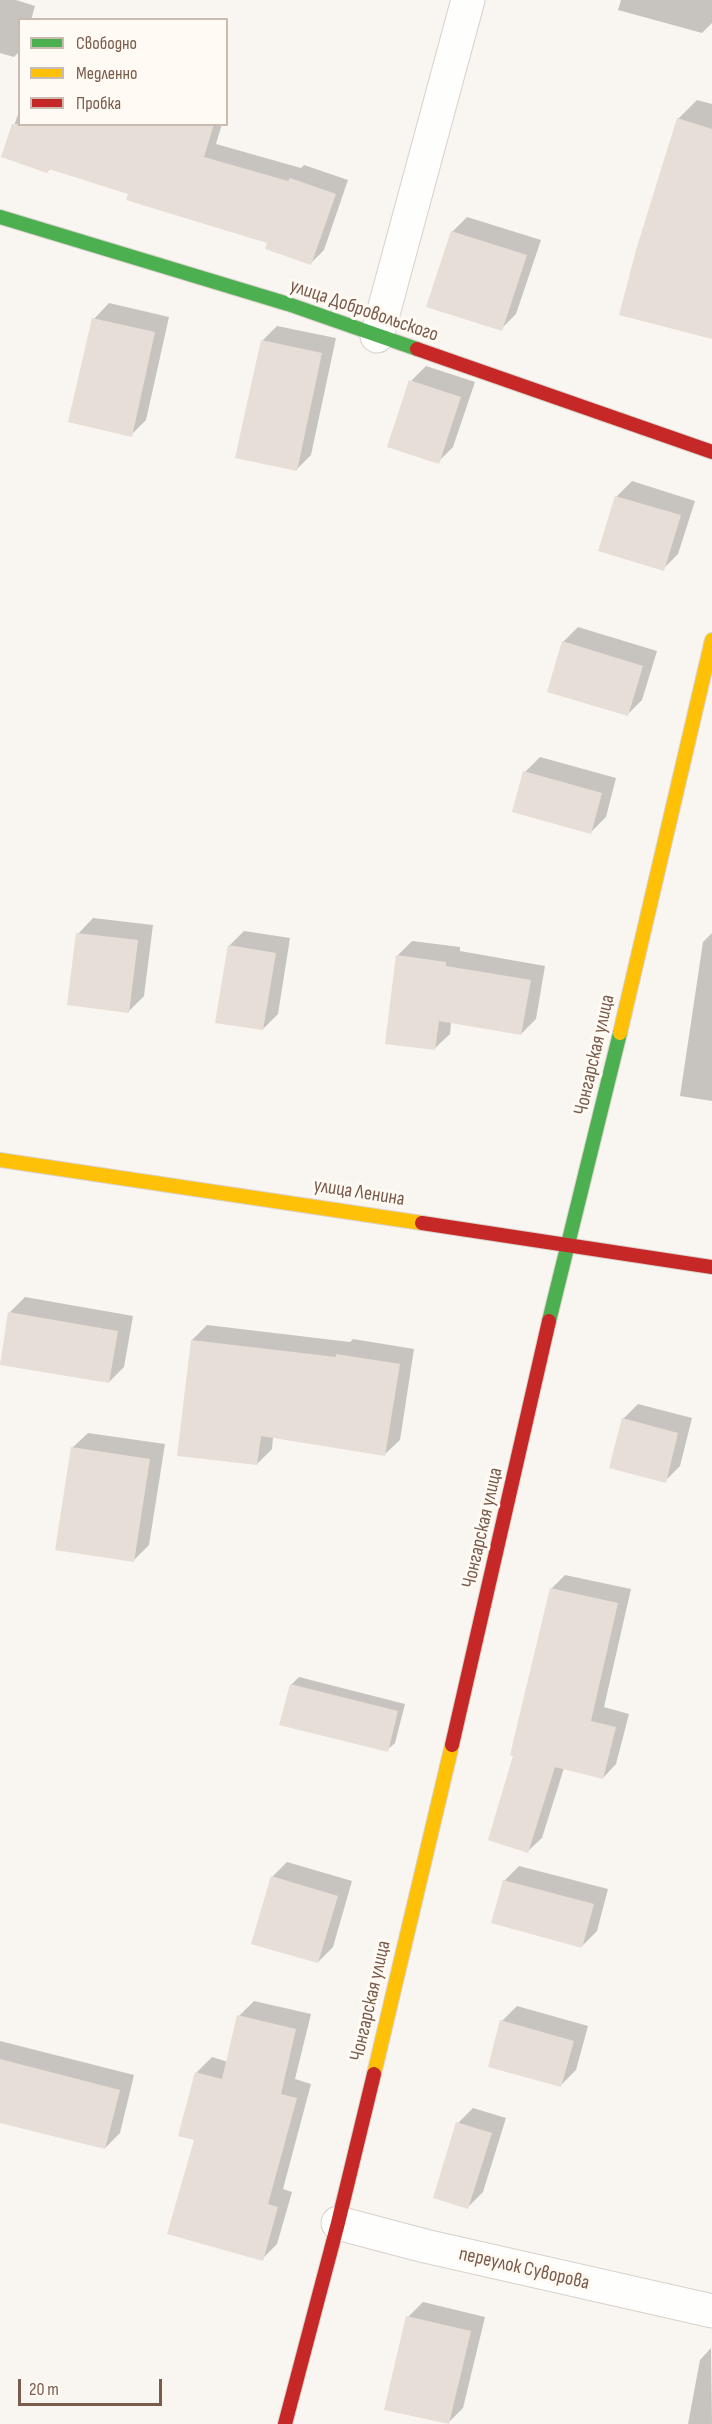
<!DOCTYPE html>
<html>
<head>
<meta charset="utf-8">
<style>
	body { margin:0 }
	#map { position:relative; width:712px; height:2424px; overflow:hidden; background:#f9f5f0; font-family:"Sofia Sans Condensed",sans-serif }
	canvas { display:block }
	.legend { position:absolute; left:18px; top:18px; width:210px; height:108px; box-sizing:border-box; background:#fffaf3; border:2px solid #cabbb1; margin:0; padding:8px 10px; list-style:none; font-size:18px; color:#7a5c4d }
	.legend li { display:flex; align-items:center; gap:12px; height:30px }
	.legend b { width:30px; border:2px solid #cabbb1 }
	.scale { position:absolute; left:18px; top:2379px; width:144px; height:27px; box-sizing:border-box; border:3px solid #7a5c4d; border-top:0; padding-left:8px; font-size:18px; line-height:21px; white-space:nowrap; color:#7a5c4d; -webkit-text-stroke:4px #fffaf3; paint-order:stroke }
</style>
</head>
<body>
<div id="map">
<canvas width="712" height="2424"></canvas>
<ul class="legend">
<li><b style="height:8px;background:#4caf50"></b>Свободно</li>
<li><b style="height:8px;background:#ffc107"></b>Медленно</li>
<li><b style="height:8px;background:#c62828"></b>Пробка</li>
</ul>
<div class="scale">20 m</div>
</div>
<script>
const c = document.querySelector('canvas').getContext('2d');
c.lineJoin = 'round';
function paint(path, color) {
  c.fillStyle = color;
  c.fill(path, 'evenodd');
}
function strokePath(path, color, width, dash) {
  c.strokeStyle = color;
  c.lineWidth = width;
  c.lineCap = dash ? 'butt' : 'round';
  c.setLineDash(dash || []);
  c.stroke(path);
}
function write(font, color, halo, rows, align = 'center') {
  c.font = font + ' "Sofia Sans Condensed",sans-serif';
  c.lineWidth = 6;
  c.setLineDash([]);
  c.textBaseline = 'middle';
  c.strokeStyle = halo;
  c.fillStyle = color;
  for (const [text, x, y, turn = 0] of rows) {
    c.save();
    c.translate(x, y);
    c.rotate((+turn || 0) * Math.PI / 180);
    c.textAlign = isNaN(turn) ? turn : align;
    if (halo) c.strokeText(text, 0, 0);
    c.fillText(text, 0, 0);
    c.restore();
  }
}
paint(new Path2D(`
	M 0,0 L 16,0 L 35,6 L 31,20 L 20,20 L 20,51 L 14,57 L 0,53 Z
	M 621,0 L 712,0 L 712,23 L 702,33 L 618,10 Z
	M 697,100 L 712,104 L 712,337 L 678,119 Z
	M 20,109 L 20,124 L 222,124 L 216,144 L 301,168 L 304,165 L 348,180 L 324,250 L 311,263 L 269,242 L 129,194 L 51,168 L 47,172 L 3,156 Z
	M 467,217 L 541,240 L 516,314 L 501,329 L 452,232 Z
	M 109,303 L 169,317 L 146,420 L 131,435 L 94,319 Z
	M 277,326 L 336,338 L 311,455 L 296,470 L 262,341 Z
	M 426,366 L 475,382 L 453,447 L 438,462 L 389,446 L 411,381 Z
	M 632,481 L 695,501 L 678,554 L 663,569 L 600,550 L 617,496 Z
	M 578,627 L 657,651 L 642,700 L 627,715 L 563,642 Z
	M 540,757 L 616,778 L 606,817 L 591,832 L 525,772 Z
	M 93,918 L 153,925 L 144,996 L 129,1011 L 78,934 Z
	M 244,931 L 290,938 L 278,1014 L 263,1029 L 229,946 Z
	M 712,933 L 712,1101 L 680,1096 L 703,942 Z
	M 412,941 L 460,947 L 460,951 L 545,966 L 536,1019 L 521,1034 L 451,1022 L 450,1034 L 434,1049 L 397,956 Z
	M 25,1297 L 133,1316 L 124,1367 L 109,1382 L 10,1312 Z
	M 207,1325 L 350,1342 L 353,1339 L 414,1349 L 400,1440 L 384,1455 L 273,1437 L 272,1449 L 257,1464 L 192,1340 Z
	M 638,1404 L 692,1418 L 680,1466 L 665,1481 L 623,1419 Z
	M 88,1433 L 165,1444 L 149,1545 L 134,1560 L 72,1448 Z
	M 565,1575 L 631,1589 L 604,1707 L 629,1714 L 616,1764 L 603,1778 L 564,1768 L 542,1838 L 528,1851 L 515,1755 L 551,1589 Z
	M 299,1677 L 405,1704 L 395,1743 L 387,1750 L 291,1685 Z
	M 287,1862 L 352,1881 L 333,1947 L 318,1962 L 272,1877 Z
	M 519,1866 L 608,1889 L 597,1931 L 582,1946 L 504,1881 Z
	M 254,2001 L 311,2014 L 295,2079 L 311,2084 L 283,2189 L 292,2192 L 277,2244 L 262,2259 L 197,2072 L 212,2057 L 228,2062 L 239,2016 Z
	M 517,2006 L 588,2026 L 576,2070 L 561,2085 L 502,2021 Z
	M 0,2041 L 134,2075 L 120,2133 L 105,2148 L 0,2121 Z
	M 473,2108 L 506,2118 L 483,2192 L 468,2207 L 458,2123 Z
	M 423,2302 L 485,2317 L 463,2408 L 448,2423 L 408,2317 Z
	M 711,2348 L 712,2424 L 688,2424 L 700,2360 Z`), '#0003');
paint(new Path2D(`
	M 677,118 L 712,129 L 712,339 L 619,315 L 636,250 Z
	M 12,124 L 214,124 L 204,157 L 288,181 L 290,178 L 336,194 L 311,265 L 265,249 L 267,243 L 126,200 L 128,194 L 49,169 L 47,173 L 1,157 Z
	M 451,231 L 527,255 L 502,331 L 426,307 Z
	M 92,318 L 155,332 L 132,437 L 68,422 Z
	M 261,340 L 322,353 L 297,471 L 235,458 Z
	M 409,380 L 461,397 L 439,464 L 387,447 Z
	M 615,496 L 681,515 L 664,571 L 598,551 Z
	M 562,641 L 643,666 L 628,716 L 547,692 Z
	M 523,771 L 602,793 L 591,834 L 512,812 Z
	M 76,933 L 138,940 L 129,1013 L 67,1005 Z
	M 228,945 L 276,953 L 263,1030 L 215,1023 Z
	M 396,955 L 446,962 L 446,966 L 531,980 L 521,1035 L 439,1021 L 435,1050 L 385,1044 Z
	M 8,1312 L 118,1331 L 109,1383 L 0,1365 Z
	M 191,1340 L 336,1357 L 336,1354 L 400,1364 L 385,1456 L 261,1436 L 257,1465 L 177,1456 Z
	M 622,1418 L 678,1433 L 666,1483 L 609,1468 Z
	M 71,1447 L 150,1459 L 134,1562 L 55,1550 Z
	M 550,1588 L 618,1603 L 591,1721 L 616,1727 L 603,1779 L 555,1767 L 528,1853 L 488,1840 L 513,1756 L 510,1755 Z
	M 290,1684 L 398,1711 L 388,1752 L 279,1725 Z
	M 271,1876 L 338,1896 L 318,1963 L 251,1944 Z
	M 503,1880 L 594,1904 L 582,1948 L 491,1923 Z
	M 237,2015 L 296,2029 L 281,2094 L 297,2098 L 268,2204 L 278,2207 L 263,2261 L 167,2234 L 194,2140 L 178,2136 L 195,2072 L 222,2079 Z
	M 500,2020 L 574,2041 L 561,2087 L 488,2067 Z
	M 0,2059 L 120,2090 L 105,2149 L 0,2123 Z
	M 456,2122 L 492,2133 L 468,2209 L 433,2198 Z
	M 406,2316 L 471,2331 L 449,2424 L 384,2410 Z`), '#e6ded7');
const street = new Path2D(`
	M 377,336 L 468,0
	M 338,2223 L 425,2246 L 712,2311`);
const fast = new Path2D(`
	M 0,217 L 288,304 L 417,349
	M 549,1321 L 620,1033`);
const slow = new Path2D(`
	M 620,1033 L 712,640
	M 0,1160 L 422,1223
	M 374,2074 L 452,1745`);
const jam = new Path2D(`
	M 417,349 L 712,452
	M 422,1223 L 712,1267
	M 452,1745 L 549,1321
	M 285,2424 L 338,2223 L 374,2074`);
strokePath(street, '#d7d1cb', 35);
strokePath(fast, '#d9d2cb', 16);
strokePath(slow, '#d9d2cb', 16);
strokePath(jam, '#d9d2cb', 16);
strokePath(street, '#fefefd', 33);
strokePath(fast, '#4caf50', 14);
strokePath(slow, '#ffc107', 14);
strokePath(jam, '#c62828', 14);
write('20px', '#7a5c4d', '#fffaf3', [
	["улица Добровольского",364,311,19],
	["Чонгарская улица",595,1055,-77],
	["улица Ленина",359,1193,9],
	["Чонгарская улица",483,1528,-77],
	["Чонгарская улица",371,2001,-77],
	["переулок Суворова",524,2269,13]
]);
</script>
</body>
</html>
